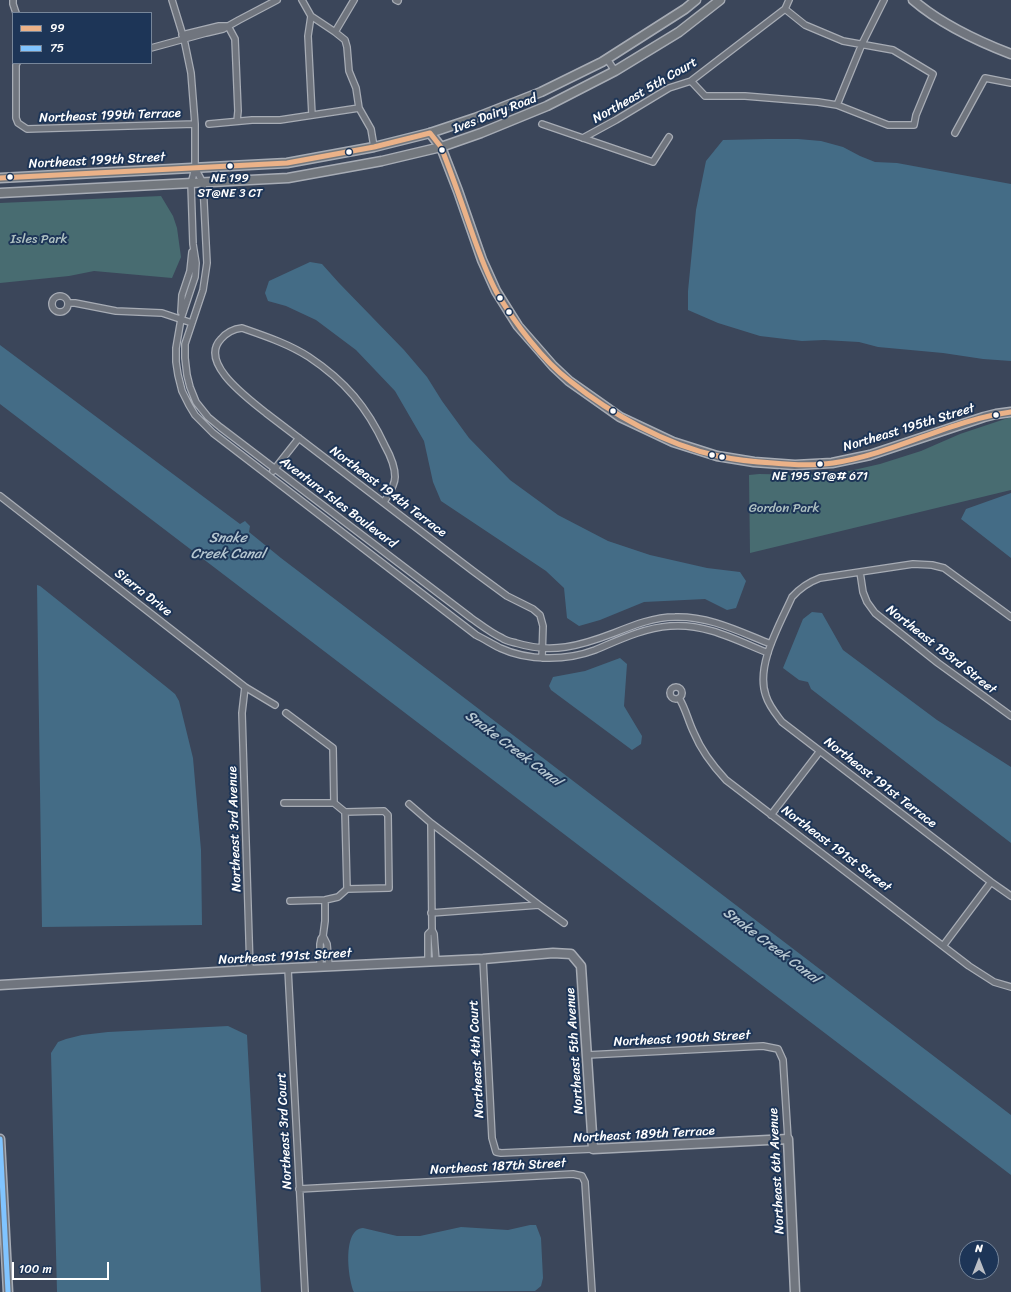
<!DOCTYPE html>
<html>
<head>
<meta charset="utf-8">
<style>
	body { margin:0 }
	#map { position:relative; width:1011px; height:1292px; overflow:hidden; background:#3b465a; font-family:Sriracha,sans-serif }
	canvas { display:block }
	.legend { position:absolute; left:12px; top:12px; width:140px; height:52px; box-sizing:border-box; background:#1d3557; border:1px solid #77869a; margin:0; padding:5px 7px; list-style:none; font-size:12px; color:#fff }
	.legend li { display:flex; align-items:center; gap:8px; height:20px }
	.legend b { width:20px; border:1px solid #77869a }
	.north { position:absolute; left:959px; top:1240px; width:40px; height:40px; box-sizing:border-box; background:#1d3557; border:1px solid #77869a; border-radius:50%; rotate:0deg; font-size:11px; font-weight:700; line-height:16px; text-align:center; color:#fff }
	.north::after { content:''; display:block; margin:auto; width:14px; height:18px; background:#babec5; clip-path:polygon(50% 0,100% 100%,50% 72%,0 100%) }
	.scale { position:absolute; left:12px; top:1262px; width:97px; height:18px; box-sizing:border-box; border:2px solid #fff; border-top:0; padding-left:5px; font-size:12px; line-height:14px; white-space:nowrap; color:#fff; -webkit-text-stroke:3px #1d3557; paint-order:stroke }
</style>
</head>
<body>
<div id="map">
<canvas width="1011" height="1292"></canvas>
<ul class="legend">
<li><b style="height:5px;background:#ebb288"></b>99</li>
<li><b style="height:5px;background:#80c4ff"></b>75</li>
</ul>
<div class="north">N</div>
<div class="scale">100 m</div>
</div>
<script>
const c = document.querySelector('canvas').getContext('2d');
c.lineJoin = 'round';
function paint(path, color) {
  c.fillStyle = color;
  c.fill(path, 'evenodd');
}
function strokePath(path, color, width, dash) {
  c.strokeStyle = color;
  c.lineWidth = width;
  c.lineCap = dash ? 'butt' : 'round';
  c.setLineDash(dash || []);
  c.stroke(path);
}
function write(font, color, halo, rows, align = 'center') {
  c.font = font + ' Sriracha,sans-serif';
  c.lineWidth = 4;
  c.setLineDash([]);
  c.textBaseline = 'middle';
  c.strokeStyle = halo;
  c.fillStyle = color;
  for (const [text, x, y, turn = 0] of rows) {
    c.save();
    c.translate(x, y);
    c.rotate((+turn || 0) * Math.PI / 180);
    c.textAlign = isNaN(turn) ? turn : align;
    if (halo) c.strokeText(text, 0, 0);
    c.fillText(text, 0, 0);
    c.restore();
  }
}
paint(new Path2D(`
	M 161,196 L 173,216 L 177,228 L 181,257 L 172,278 L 94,271 L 69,276 L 0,283 L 0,203 Z
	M 1011,417 L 1011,490 L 750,553 L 749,475 L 759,474 L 809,475 L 845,472 L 880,464 L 921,451 L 960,434 Z`), '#486c71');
paint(new Path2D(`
	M 767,139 L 798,139 L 821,141 L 843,147 L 860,156 L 875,162 L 897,163 L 1011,184 L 1011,361 L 983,359 L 943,353 L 878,347 L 859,342 L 824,340 L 802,341 L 760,336 L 718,323 L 688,310 L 688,291 L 696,210 L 706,161 L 723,140 Z
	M 310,262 L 322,264 L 339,283 L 404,350 L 427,377 L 442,401 L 469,438 L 510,480 L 558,515 L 608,541 L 650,555 L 707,568 L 740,572 L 746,581 L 736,608 L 727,610 L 705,599 L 644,602 L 600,620 L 579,626 L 567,618 L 564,588 L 546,571 L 441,501 L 433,482 L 424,441 L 395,391 L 356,350 L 316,320 L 286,306 L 268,301 L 265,293 L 269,281 Z
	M 0,345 L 240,524 L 245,521 L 250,526 L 249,532 L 281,558 L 1011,1115 L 1011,1175 L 0,404 Z
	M 1011,493 L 1011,558 L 961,519 L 966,509 Z
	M 37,585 L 40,586 L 164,685 L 175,694 L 179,701 L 193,758 L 201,850 L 202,925 L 42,927 Z
	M 812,612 L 822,613 L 843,650 L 937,720 L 1011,767 L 1011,843 L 811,689 L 808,682 L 799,680 L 783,668 L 803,619 Z
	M 620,658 L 627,664 L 624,706 L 642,736 L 641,744 L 632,750 L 551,690 L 549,686 L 553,677 L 585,671 Z
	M 228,1026 L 247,1035 L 261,1292 L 57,1292 L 51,1053 L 58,1042 L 66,1039 L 82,1035 L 108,1032 Z
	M 530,1225 L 536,1225 L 541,1238 L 543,1278 L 541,1286 L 535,1291 L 354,1292 C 348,1279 342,1229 363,1228 L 397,1236 L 420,1236 L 461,1227 L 508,1230 Z`), '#446c86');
const street = new Path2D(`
	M 13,0 L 13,4 L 16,13
	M 172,0 L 184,39 L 191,73 L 195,124 L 195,168 L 191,184 L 193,244 L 196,263 L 195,277 L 181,319 L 176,348 L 176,362 L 178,375 L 182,391 L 189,405 L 195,415 L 213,433 L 476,635 C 484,639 492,644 500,648 C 528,661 566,661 595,650 C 619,640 643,628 670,626 C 705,623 736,640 768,653
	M 302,0 L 311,16 L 308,36 L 312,115
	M 396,0 L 398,1
	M 311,16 L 335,32 L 345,40 L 347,47 L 349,71 L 356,88 L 359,108 L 371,129 L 374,147
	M 228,26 L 235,39 L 238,111 L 237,121
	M 335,32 L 354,0
	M 182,35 L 219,26 L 228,26
	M 151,48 L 206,33 L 223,29 L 239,20 L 277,0
	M 607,59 L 615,71
	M 17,63 L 16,65 L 16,118 L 18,123 L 27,129 L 195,124
	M 691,81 L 705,96 L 745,96 L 818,102 L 837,105 L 888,125 L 914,125 L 916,115 L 933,74 L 893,50 L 843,41 L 805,25 L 785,9
	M 837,105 L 862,44 L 884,0
	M 209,124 L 252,120 L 280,120 L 359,108
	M 542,124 L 653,162 L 669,137
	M 955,133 L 985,78 L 1011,83
	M 583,138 L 616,120 L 669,88 L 691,81 L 785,9 L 789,0
	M 195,168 L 203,183 L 207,263 L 203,290 L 185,344 L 185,358 L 187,375 L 190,387 L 196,402 L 208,417 L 220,427 L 471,618 C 481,625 491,633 502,638 C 506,641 512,642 516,643 C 552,654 580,646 614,633 C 634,625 654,617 675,617 C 710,616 740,632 771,644
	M52 304a8 8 0 1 1 16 0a8 8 0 1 1-16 0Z
	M 68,303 L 75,303 L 116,311 L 162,313 L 192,323
	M 181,312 L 182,295 L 190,271 L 192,252
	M 273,471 L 299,438
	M 0,496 L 245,687 L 275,705
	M 384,502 C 388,495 395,486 395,477 C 395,467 390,455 385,446 C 367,407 345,381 309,357 C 289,344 265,336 242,328 C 233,329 227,332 221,339 C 198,363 249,399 266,413 L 473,571 L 507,596 L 533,609 L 540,615 L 543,626 L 542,658
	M 860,572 L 863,592 L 867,602 L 875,613 L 938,663 L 1011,716
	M 1011,617 L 944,568 L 932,565 L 913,564 L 820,578 C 809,582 800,588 792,597 C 780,624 755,666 766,696 C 769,706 776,714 782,722 L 991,882 L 1011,896
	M670 693a6 6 0 1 1 12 0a6 6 0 1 1-12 0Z
	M 245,687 L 242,713 L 250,970
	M 679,698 C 686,709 688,721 694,733 C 701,750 713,766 726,780 L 969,966 L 994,982 L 1011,987
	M 286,713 L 333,748 L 334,803
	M 284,803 L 334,803 L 345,812 L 347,889 L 338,897 L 325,900 L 290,901
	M 409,804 L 431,823 L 432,930 L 434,934 L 436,961
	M 345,812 L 384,811 L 388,815 L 389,888 L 347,889
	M 771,815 L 820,751
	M 431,823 L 539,905
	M 431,913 L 539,905 L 564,923
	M 323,936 L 327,944 L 329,966
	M 943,946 L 991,882
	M 483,959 L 492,1138 L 496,1152 L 501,1153 L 593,1149
	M 428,961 L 428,934 L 432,930
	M 320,967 L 320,944 L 321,939 L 323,936 L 325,921 L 325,900
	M 288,969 L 305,1292
	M 587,1055 L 763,1046 L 778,1049 L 783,1060 L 788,1139
	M 299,1189 L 573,1174 L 582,1176 L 585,1182 L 592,1292`);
const secondary = new Path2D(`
	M 913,0 C 941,24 977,41 1011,54
	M 430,133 L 441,147 L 458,191 L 482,260 L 496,291 L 518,326 L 553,366 L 569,381 L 620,417 L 673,442 L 717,456 L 754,462 L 795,465 L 832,463 L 870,455 L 984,417 L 996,414 L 1011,412
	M 0,985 L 250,970 L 483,959 L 553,953 L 571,954 L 581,966 L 593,1149 L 788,1139 L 795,1292
	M 0,1139 L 8,1292`);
const primary = new Path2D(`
	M 0,178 L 287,163 L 374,147 L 430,133 L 475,118 L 541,92 L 602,62 L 685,9 L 696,0
	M 0,193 L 288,178 L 382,161 L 441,147 L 481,133 L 547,106 L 615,71 L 679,32 L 720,0`);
strokePath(street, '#a7acb5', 8);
strokePath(secondary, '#a7acb5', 11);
strokePath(primary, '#a7acb5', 11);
strokePath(street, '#70757e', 5.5);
strokePath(secondary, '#70757e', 8);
strokePath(primary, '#73787e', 8);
strokePath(new Path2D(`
	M 0,178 L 287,163 L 374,147 L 430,133 L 441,147 C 451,172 460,198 469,224 C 477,247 485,271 497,293 C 515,323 542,360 570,381 C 611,414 666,445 718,456 C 736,460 755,462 773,463 C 793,465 813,466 833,463 C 894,454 950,420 1011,412`), '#ebb288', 5);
strokePath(new Path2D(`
	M 0,1139 L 8,1292`), '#80c4ff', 5);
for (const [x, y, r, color] of [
	[442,150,3.5,"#fff"],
	[349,152,3.5,"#fff"],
	[230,166,3.5,"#fff"],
	[10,177,3.5,"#fff"],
	[500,298,3.5,"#fff"],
	[509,312,3.5,"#fff"],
	[613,411,3.5,"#fff"],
	[996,415,3.5,"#fff"],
	[712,455,3.5,"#fff"],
	[722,457,3.5,"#fff"],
	[820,464,3.5,"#fff"]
]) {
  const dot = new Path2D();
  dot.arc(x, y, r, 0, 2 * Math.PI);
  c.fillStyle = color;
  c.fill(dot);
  strokePath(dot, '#1d3557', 1.5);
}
write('12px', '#fff', '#1d3557', [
	["NE 199",230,179],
	["ST@NE 3 CT",230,194],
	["NE 195 ST@# 671",820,477]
]);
write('13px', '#fff', '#1d3557', [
	["Northeast 5th Court",645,91,-30],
	["Ives Dairy Road",495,114,-21],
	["Northeast 199th Terrace",110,116,-2],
	["Northeast 199th Street",97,161,-3],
	["Northeast 195th Street",909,428,-17],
	["Northeast 194th Terrace",388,492,37],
	["Aventura Isles Boulevard",338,503,37],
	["Sierra Drive",143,593,38],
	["Northeast 193rd Street",941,650,38],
	["Northeast 191st Terrace",880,783,38],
	["Northeast 3rd Avenue",235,829,-92],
	["Northeast 191st Street",836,849,37],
	["Northeast 191st Street",285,957,-3],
	["Northeast 190th Street",682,1039,-3],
	["Northeast 5th Avenue",575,1051,-94],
	["Northeast 4th Court",477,1059,-93],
	["Northeast 3rd Court",285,1131,-93],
	["Northeast 189th Terrace",644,1135,-3],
	["Northeast 187th Street",498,1167,-3],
	["Northeast 6th Avenue",777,1171,-93]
]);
write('13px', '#aec0c1', '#1d3557', [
	["Isles Park",39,240],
	["Gordon Park",784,509]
]);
write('italic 14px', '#b5c6d0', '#1d3557', [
	["Snake",228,538],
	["Creek Canal",228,554],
	["Snake Creek Canal",513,749,37],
	["Snake Creek Canal",771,946,37]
]);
</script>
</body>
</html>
